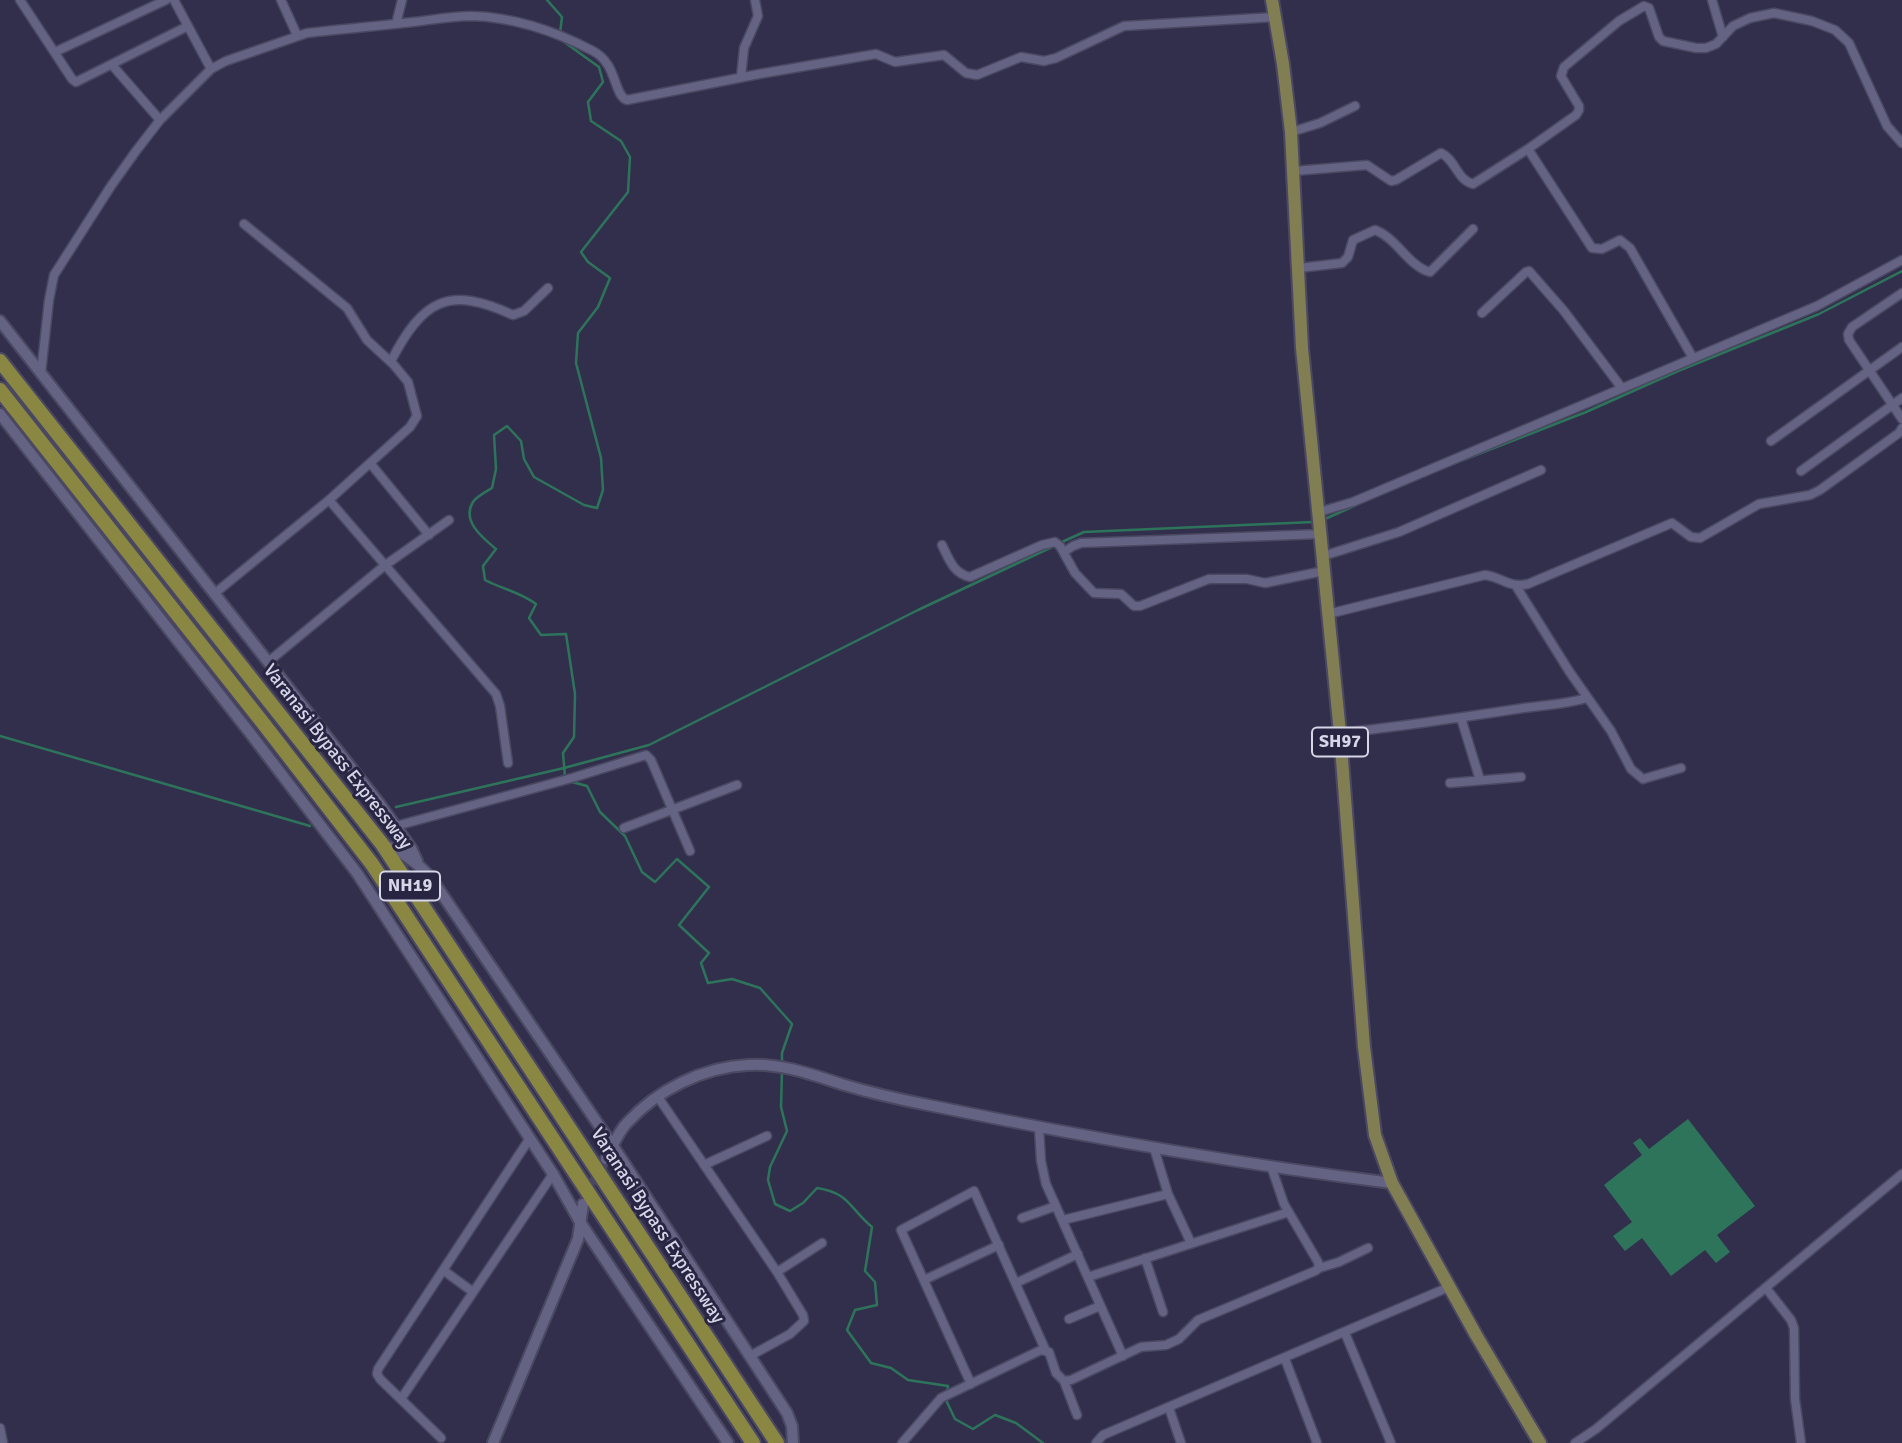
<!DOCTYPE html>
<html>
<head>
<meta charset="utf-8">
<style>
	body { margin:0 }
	canvas { display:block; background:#322f4d }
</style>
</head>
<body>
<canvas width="1902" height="1443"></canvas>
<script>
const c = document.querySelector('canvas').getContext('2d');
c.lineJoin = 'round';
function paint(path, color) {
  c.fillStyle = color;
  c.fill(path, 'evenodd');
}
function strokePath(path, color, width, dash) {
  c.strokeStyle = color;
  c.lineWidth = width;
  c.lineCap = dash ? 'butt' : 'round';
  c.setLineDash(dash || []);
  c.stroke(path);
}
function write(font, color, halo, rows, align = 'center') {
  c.font = font + ' Signika,sans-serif';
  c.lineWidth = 6;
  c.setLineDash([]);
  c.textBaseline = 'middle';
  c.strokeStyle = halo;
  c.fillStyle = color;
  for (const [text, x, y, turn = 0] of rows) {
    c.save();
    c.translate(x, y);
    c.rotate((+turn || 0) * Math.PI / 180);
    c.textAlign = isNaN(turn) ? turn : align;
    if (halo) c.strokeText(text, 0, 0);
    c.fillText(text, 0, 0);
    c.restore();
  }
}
paint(new Path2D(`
	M 1688,1119 L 1755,1206 L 1717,1235 L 1730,1252 L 1716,1263 L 1705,1250 L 1671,1276 L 1642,1238 L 1625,1251 L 1613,1236 L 1632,1222 L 1604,1185 L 1642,1155 L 1633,1143 L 1640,1138 L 1649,1149 Z`), '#2d745b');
strokePath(new Path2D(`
	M 547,0 L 562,17 L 560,33
	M 560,39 L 599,67 L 603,82 L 588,102 L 591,121 L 621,141 L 630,157 L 628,192 L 581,252 L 588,262 L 610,278 L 598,307 L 578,333 L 576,363 L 601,458 L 603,490 L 597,508 L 584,505 L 534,477 L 524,459 L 521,441 L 507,426 L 494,435 L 496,469 L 492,488 C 486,492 477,496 473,502 C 461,521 483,538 496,549 L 483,566 L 485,580 C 502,589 520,592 536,604 L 529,618 L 541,635 L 566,634 L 575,694 L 574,737 L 563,753 L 565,777
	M 1440,469 L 1586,412 L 1678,371 L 1819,314 L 1902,271
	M 1325,519 L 1354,506
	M 1062,542 L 1084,532 L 1313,522
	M 0,736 L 310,826
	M 572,782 L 587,786 L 600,812 L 625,836 L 642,872 L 655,882 L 677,859 L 709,887 L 679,925 L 709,953 L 701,963 L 708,983 L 732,979 L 760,988 L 792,1024 L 782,1053 L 782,1064
	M 396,807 L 564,768 L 649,745 L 918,610 L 1054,546
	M 782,1071 L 781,1107 L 787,1131 L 770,1167 L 768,1180 L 775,1204 L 790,1211 L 803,1203 L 817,1188 C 850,1193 849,1208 872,1227 L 865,1271 L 875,1282 L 877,1305 L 855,1310 L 847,1330 L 871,1363 L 891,1368 L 908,1380 L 948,1386 L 947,1392
	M 945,1398 L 955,1419 L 973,1429 L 995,1415 L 1016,1423 L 1043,1443`), '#2d745b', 2.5);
strokePath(new Path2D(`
	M 586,1197 L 606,1159`), '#4b4864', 10, [10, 5]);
const minor = new Path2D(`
	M 20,0 L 72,79 L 76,82 L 188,26
	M 174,0 L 211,69
	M 281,0 L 297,35
	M 1712,0 L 1723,37
	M 396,24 L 402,0
	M 55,52 L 166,0
	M 112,65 L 160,120
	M 741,77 L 744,48 L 758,16 L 755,0
	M 1291,132 L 1320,123 L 1355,106
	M 1528,149 L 1592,248 L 1602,249 L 1620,240 L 1630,248 L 1693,358
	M 1294,171 L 1367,165 L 1391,181 L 1396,180 L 1441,153 C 1455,159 1457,180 1473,184 L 1528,149 L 1576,115 L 1579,110 L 1579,106 L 1561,76 L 1564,67 L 1619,21 L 1644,6 L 1649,8 L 1659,37 L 1663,41 L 1696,48 L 1706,48 L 1716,44 L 1733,26 L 1750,18 L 1774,13 L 1812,21 L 1835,30 L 1849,43 L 1887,126 L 1902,143
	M 1299,268 L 1342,263 L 1348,257 L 1353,240 L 1375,230 C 1397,238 1408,266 1430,272 L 1473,229
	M 1902,293 L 1852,327 L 1848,334 L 1849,340 L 1902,419
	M 1482,313 L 1526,272 L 1529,271 L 1564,311 L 1621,387
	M 391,361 C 423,300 448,285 513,315 L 524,311 L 548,288
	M 41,373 L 49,300 L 54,275 L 111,186 L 136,151 L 160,120 L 211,69 L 226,61 L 307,33 C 342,29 377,26 413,22 C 432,20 452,16 471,16 C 514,17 555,31 593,51 C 618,64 613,95 627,100 L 759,74 L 876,54 L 895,62 L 944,55 L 966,73 L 977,75 L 1021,57 L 1044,61 L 1056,58 L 1124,26 L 1275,17
	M 1771,441 L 1902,347
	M 370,463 L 429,535
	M 1801,471 L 1902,398
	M 329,500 L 496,694 L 500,706 L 508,763
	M 1319,512 L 1353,502 L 1817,306 L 1902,260
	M 942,545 C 949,559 953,573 970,577 L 1042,545 L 1055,542 L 1060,546 L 1075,573 L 1094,593 L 1121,594 L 1134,606 L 1140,606 L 1209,579 L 1247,579 L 1265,583 L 1324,571
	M 1064,552 L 1073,546 L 1081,543 L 1321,534
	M 1323,556 L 1399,532 L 1541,470
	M 1516,586 L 1569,671 L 1611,731 L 1631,769 L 1643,779 L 1681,768
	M 214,594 L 329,500 L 410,427 L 417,416 L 408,382 L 394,365 L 367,340 L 347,308 L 244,224
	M 1328,614 L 1485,575 C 1504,578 1508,588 1528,584 L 1672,523 L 1691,537 L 1700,538 L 1759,504 L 1810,495 L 1820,490 L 1899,433 L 1902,428
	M 268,662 L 384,566 L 449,520
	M 1461,718 L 1480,780
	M 1340,733 C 1399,727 1458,718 1517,709 C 1541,705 1564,705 1587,698
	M 1450,783 L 1521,777
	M 396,826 L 572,778 L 646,755 L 651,760 L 690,851
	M 624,828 L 737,785
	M 658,1097 L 777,1272 L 822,1243
	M 1039,1128 L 1041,1161 L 1046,1184 L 1123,1356
	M 1154,1148 L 1168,1194 L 1191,1243
	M 704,1165 L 767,1136
	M 1022,1218 L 1056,1206
	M 1063,1220 L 1168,1194
	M 1145,1258 L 1163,1312
	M 1319,1268 L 1339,1262 L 1368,1248
	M 443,1270 L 473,1292
	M 1088,1277 L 1289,1212
	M 924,1280 L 999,1245
	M 1016,1283 L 1078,1254
	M 1766,1288 L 1791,1320 L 1794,1328 L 1795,1399 L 1801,1443
	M 1069,1319 L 1100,1306
	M 1345,1333 L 1391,1443
	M 750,1356 L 790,1334 L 804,1321 L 803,1315 L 777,1272
	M 1285,1359 L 1317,1443
	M 1064,1381 L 1077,1415
	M 971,1384 L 901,1230 L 974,1191 L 1045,1349
	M 401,1399 L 553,1174
	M 1169,1408 L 1181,1443
	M 0,1428 L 3,1443
	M 441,1438 L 380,1379 L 377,1374 L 378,1369 L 530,1138
	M 902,1443 L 941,1398 L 1041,1350 L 1049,1352 L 1056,1373 L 1064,1381 L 1071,1380 L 1141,1347 L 1166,1345 L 1179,1339 L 1198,1320 L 1315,1271 L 1319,1268 L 1318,1262 L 1284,1204 L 1272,1169
	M 1096,1443 L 1103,1435 L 1449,1287
	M 1575,1443 L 1596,1429 L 1902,1174`);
const tertiary = new Path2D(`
	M 0,321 L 379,803 L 411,848 L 417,861
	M 0,414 L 250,733 L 357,873 L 553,1174 L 580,1222 L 728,1443
	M 382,844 C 403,853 416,861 431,878 L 613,1146 L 787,1413 L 792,1426 L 793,1443
	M 606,1159 C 612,1148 618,1132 627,1123 C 657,1090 703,1067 748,1065 C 780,1063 811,1074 841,1084 C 871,1093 902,1100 933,1106 C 1085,1137 1238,1164 1392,1183
	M 493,1443 L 578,1239 L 583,1204`);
const primary = new Path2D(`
	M 1272,0 L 1283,64 L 1291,132 L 1302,348 L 1340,733 L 1364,1047 L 1375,1135 L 1392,1183 L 1476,1335 L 1540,1443`);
const trunk = new Path2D(`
	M 0,361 L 382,844 L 777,1443
	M 0,390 L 263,723 L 372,864 L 753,1443`);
strokePath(minor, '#4b4962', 11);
strokePath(tertiary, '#4b4962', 14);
strokePath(primary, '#4b4962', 16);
strokePath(trunk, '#4b4962', 18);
strokePath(minor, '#656384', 8);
strokePath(tertiary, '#656384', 10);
strokePath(primary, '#817e53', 12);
strokePath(trunk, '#8a8743', 14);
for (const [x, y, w] of [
	[1340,742,56],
	[410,886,60]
]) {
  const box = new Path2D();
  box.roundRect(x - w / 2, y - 14.5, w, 29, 5);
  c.fillStyle = '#282542';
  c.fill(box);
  strokePath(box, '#d6d6e9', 2);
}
write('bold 18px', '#d6d6e9', null, [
	["SH97",1340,742],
	["NH19",410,886]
]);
write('19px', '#d6d6e9', '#282542', [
	["Varanasi Bypass Expressway",337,757,52],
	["Varanasi Bypass Expressway",657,1226,57]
]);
</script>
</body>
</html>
